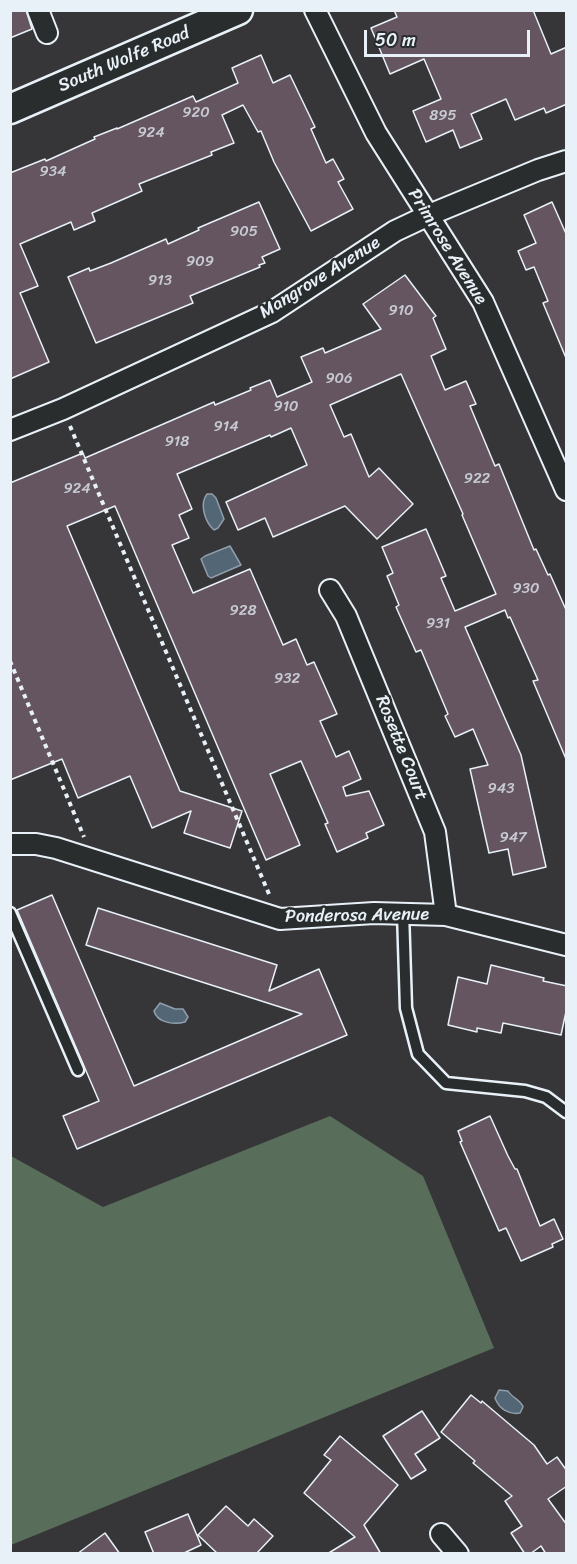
<!DOCTYPE html>
<html>
<head>
<meta charset="utf-8">
<style>
	body { margin:0 }
	#map { position:relative; width:577px; height:1564px; overflow:hidden; background:#363538; font-family:Sriracha,sans-serif }
	canvas { display:block }
	.frame { position:absolute; inset:0; border:12px solid #e8f1f8; pointer-events:none }
	.scale { position:absolute; left:364px; top:30px; width:166px; height:27px; box-sizing:border-box; border:3px solid #e8f1f8; border-top:0; padding-left:8px; font-size:18px; line-height:21px; white-space:nowrap; color:#e8f1f8; -webkit-text-stroke:4px #2a2d2e; paint-order:stroke }
</style>
</head>
<body>
<div id="map">
<canvas width="577" height="1564"></canvas>
<div class="frame"></div>
<div class="scale">50 m</div>
</div>
<script>
const c = document.querySelector('canvas').getContext('2d');
c.lineJoin = 'round';
function paint(path, color) {
  c.fillStyle = color;
  c.fill(path, 'evenodd');
}
function strokePath(path, color, width, dash) {
  c.strokeStyle = color;
  c.lineWidth = width;
  c.lineCap = dash ? 'butt' : 'round';
  c.setLineDash(dash || []);
  c.stroke(path);
}
function write(font, color, halo, rows, align = 'center') {
  c.font = font + ' Sriracha,sans-serif';
  c.lineWidth = 5;
  c.setLineDash([]);
  c.textBaseline = 'middle';
  c.strokeStyle = halo;
  c.fillStyle = color;
  for (const [text, x, y, turn = 0] of rows) {
    c.save();
    c.translate(x, y);
    c.rotate((+turn || 0) * Math.PI / 180);
    c.textAlign = isNaN(turn) ? turn : align;
    if (halo) c.strokeText(text, 0, 0);
    c.fillText(text, 0, 0);
    c.restore();
  }
}
paint(new Path2D(`
	M 330,1116 L 423,1176 L 494,1348 L 11,1545 L 11,1156 L 103,1207 Z`), '#586e5a');
const water = new Path2D(`
	M 207,494 L 212,494 L 216,498 L 224,519 L 218,528 L 214,530 C 205,522 199,504 207,494 Z
	M 230,546 L 241,565 L 211,578 L 208,576 L 201,559 L 205,556 Z
	M 160,1003 L 175,1009 L 183,1009 L 188,1017 L 185,1022 C 175,1025 157,1023 154,1011 Z
	M 499,1390 L 508,1391 C 512,1398 521,1400 523,1407 L 520,1413 C 509,1415 499,1409 495,1398 Z`);
paint(water, '#536676');
strokePath(water, '#8f9eaa', 1.5);
const building = new Path2D(`
	M 10,10 L 26,10 L 32,29 L 10,38 Z
	M 394,10 L 533,10 L 551,54 L 567,47 L 567,104 L 546,113 L 544,108 L 515,120 L 506,99 L 471,114 L 482,139 L 460,148 L 453,130 L 426,142 L 413,111 L 441,99 L 424,59 L 390,74 L 371,28 L 397,17 Z
	M 261,55 L 273,83 L 290,75 L 315,127 L 311,129 L 326,163 L 333,159 L 344,179 L 338,182 L 353,209 L 311,231 L 274,162 L 261,131 L 258,132 L 243,105 L 222,115 L 234,143 L 211,152 L 212,155 L 139,184 L 142,191 L 92,213 L 95,221 L 74,230 L 71,222 L 20,244 L 38,286 L 20,293 L 49,362 L 10,379 L 10,173 L 45,159 L 46,161 L 95,139 L 94,137 L 117,128 L 117,129 L 193,96 L 196,102 L 238,83 L 232,68 Z
	M 259,202 L 280,249 L 262,257 L 265,263 L 259,265 L 260,267 L 190,296 L 193,303 L 96,343 L 68,277 L 89,268 L 90,271 L 111,263 L 166,239 L 168,244 L 199,230 L 198,228 Z
	M 552,202 L 567,236 L 566,358 L 543,303 L 548,301 L 534,267 L 526,270 L 518,251 L 536,243 L 524,215 Z
	M 405,275 L 436,316 L 433,318 L 446,349 L 431,356 L 445,390 L 466,381 L 476,404 L 470,406 L 495,466 L 499,464 L 534,550 L 536,549 L 548,575 L 550,574 L 567,612 L 566,759 L 533,681 L 538,680 L 510,617 L 508,618 L 505,610 L 465,627 L 521,755 L 546,867 L 513,875 L 508,849 L 489,853 L 470,769 L 488,765 L 473,729 L 455,737 L 445,716 L 448,714 L 421,650 L 416,652 L 396,607 L 399,605 L 387,576 L 393,573 L 382,547 L 426,529 L 446,576 L 441,578 L 455,611 L 496,594 L 462,515 L 463,514 L 401,374 L 330,405 L 344,437 L 351,434 L 369,477 L 379,468 L 413,504 L 377,539 L 345,506 L 273,537 L 265,518 L 238,530 L 226,502 L 307,465 L 291,428 L 271,437 L 270,435 L 177,474 L 192,509 L 179,515 L 189,538 L 172,545 L 193,593 L 250,569 L 283,645 L 296,639 L 307,665 L 314,662 L 337,714 L 320,721 L 336,757 L 349,751 L 361,779 L 343,787 L 346,796 L 369,791 L 384,825 L 366,833 L 368,838 L 337,852 L 325,824 L 328,823 L 301,761 L 270,774 L 300,845 L 266,860 L 115,506 L 67,526 L 180,791 L 242,811 L 230,848 L 184,833 L 191,811 L 152,828 L 130,776 L 78,798 L 62,759 L 10,780 L 10,483 L 83,453 L 85,458 L 214,402 L 215,405 L 251,390 L 250,388 L 270,380 L 277,397 L 312,382 L 301,357 L 323,348 L 325,353 L 381,329 L 363,304 Z
	M 52,895 L 134,1086 L 302,1014 L 86,945 L 98,908 L 277,965 L 269,991 L 319,969 L 347,1035 L 77,1149 L 63,1116 L 99,1101 L 17,910 Z
	M 491,965 L 544,978 L 543,981 L 567,986 L 567,1007 L 561,1035 L 503,1023 L 501,1033 L 477,1028 L 477,1032 L 448,1025 L 458,977 L 487,984 Z
	M 490,1116 L 508,1156 L 515,1169 L 517,1169 L 540,1226 L 554,1219 L 563,1239 L 552,1244 L 553,1247 L 521,1261 L 506,1228 L 499,1231 L 460,1142 L 462,1141 L 458,1131 Z
	M 471,1395 L 481,1403 L 482,1401 L 534,1445 L 547,1464 L 557,1457 L 567,1471 L 567,1486 L 548,1499 L 567,1525 L 567,1554 L 546,1554 L 541,1546 L 530,1554 L 525,1554 L 511,1533 L 522,1526 L 505,1501 L 512,1496 L 473,1463 L 475,1461 L 441,1432 Z
	M 422,1411 L 440,1438 L 415,1454 L 426,1470 L 411,1479 L 383,1436 Z
	M 340,1436 L 398,1485 L 364,1525 L 381,1554 L 327,1554 L 355,1537 L 304,1493 L 331,1460 L 324,1455 Z
	M 226,1506 L 248,1526 L 254,1519 L 273,1536 L 256,1554 L 218,1554 L 198,1535 Z
	M 188,1514 L 201,1545 L 182,1554 L 154,1554 L 145,1532 Z
	M 105,1533 L 120,1554 L 77,1554 Z`);
paint(building, '#645561');
strokePath(building, '#e8f1f8', 1.5);
const service = new Path2D(`
	M 403,912 L 406,1008 L 418,1054 L 446,1083 L 525,1091 L 546,1097 L 566,1112
	M 10,913 L 78,1070`);
const minor = new Path2D(`
	M 38,10 L 47,33
	M 315,10 L 376,133 L 483,302 L 566,490
	M 10,430 L 63,409 L 272,312 L 395,231 L 429,215 L 538,170 L 566,161
	M 330,590 L 346,616 L 435,832 L 446,915
	M 10,844 L 36,844 L 56,848 L 280,919 L 374,913 L 446,915 L 566,945
	M 441,1534 L 458,1554`);
const secondary = new Path2D(`
	M 10,109 L 238,10`);
strokePath(service, '#e8f1f8', 15);
strokePath(minor, '#e8f1f8', 24);
strokePath(secondary, '#e8f1f8', 33);
strokePath(new Path2D(`
	M 70,426 L 269,894
	M 10,661 L 84,837`), '#e8f1f8', 4, [4.5, 4.5]);
strokePath(service, '#2a2d2e', 10);
strokePath(minor, '#2a2d2e', 20);
strokePath(secondary, '#2a2d2e', 28);
write('15px', '#c7cad2', null, [
	["920",196,113],
	["895",443,116],
	["924",151,133],
	["934",53,172],
	["905",244,232],
	["909",200,262],
	["913",160,281],
	["910",401,311],
	["906",339,379],
	["910",286,407],
	["914",226,427],
	["918",177,442],
	["922",477,479],
	["924",77,489],
	["930",526,589],
	["928",243,611],
	["931",438,624],
	["932",287,679],
	["943",501,789],
	["947",513,838]
]);
write('18px', '#e8f1f8', '#2a2d2e', [
	["South Wolfe Road",124,60,-23],
	["Primrose Avenue",447,247,58],
	["Mangrove Avenue",320,278,-32],
	["Rosette Court",401,748,68],
	["Ponderosa Avenue",357,916,-1]
]);
</script>
</body>
</html>
